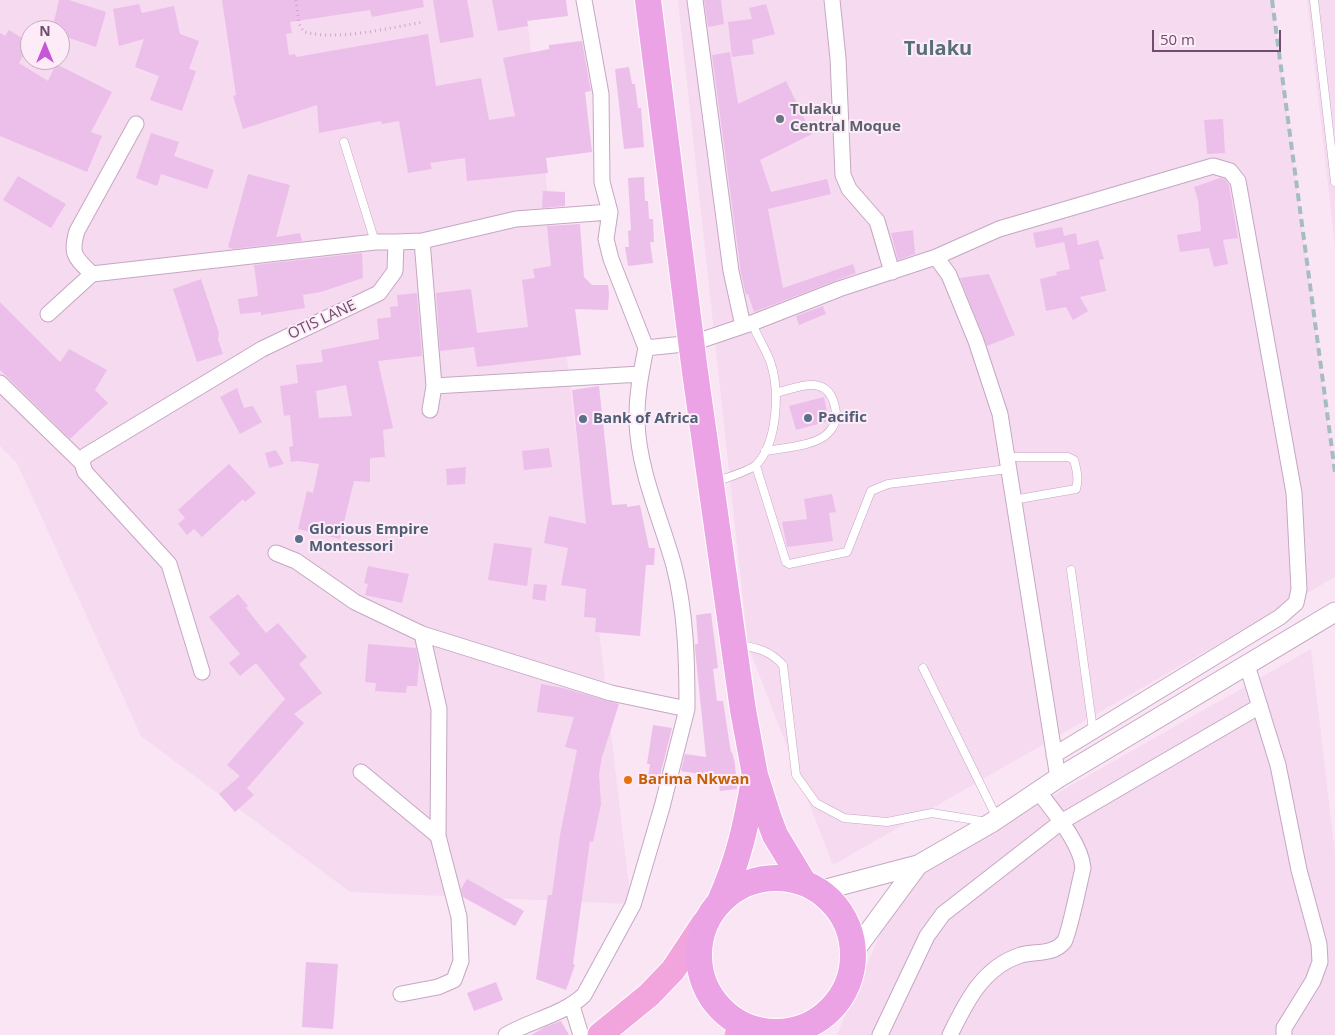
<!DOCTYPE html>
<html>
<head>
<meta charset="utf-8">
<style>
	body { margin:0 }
	#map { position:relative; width:1335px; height:1035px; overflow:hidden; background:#fae5f4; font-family:"Open Sans",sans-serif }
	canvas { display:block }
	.north { position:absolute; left:20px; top:20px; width:50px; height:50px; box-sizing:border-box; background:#fdebf8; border:1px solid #c5acc2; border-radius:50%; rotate:0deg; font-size:14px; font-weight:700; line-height:20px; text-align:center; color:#704d70 }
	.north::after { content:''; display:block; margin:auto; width:18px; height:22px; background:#c656d8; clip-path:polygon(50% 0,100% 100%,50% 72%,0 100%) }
	.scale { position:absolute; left:1152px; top:30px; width:129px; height:22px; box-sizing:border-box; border:2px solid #704d70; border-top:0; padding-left:6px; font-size:15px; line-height:18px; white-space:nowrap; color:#704d70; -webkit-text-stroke:4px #fdebf8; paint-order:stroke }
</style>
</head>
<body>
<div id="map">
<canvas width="1335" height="1035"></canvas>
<div class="north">N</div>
<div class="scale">50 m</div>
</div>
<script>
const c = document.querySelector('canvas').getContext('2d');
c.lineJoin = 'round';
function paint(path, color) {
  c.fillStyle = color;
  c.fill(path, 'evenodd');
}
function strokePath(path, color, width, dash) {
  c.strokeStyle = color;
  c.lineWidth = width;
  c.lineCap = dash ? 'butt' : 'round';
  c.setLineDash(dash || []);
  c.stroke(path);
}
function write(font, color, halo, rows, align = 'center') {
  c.font = font + ' "Open Sans",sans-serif';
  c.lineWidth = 4;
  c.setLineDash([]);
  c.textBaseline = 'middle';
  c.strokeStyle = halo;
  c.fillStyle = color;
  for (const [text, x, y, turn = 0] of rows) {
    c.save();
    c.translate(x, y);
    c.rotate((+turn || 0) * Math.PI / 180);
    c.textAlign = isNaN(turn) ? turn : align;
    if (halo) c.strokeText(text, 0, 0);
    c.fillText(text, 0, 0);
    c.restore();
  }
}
paint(new Path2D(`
	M 0,0 L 525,0 L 631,904 L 350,892 L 141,736 L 17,463 L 0,446 ZM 30,30 L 60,30 L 60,60 L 30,60 Z
	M 678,0 L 1272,0 L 1335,474 L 1335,577 L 833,865 L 748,646 Z
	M 1307,0 L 1335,0 L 1335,246 Z
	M 1311,649 L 1335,854 L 1335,1035 L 837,1035 L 881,932 L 910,877 Z`), '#f6daf0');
paint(new Path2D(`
	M 59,0 L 69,0 L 106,12 L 96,47 L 60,35 L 60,30 L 52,30 Z
	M 222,0 L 423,0 L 424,7 L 372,17 L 370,10 L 290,22 L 292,33 L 286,34 L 289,55 L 295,54 L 296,57 L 428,34 L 436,86 L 481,78 L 489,120 L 515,116 L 503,58 L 549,49 L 549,45 L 582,41 L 591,91 L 585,92 L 592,152 L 546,158 L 548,173 L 467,181 L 465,158 L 430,163 L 432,169 L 408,173 L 399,121 L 382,124 L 381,121 L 319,133 L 317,105 L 243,129 L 233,96 L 236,95 Z
	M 433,0 L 467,0 L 474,37 L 440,43 Z
	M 492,0 L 566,0 L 568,16 L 527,21 L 528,26 L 498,31 Z
	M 704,0 L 721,0 L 724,24 L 708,27 Z
	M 139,4 L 142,13 L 174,6 L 180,34 L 199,41 L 189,69 L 196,71 L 182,111 L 150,100 L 159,76 L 135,67 L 144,39 L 119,46 L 113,9 Z
	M 766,4 L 775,34 L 752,40 L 754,54 L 732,57 L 728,22 L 752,19 L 749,8 Z
	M 9,30 L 30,43 L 19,63 L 48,81 L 56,64 L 112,92 L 91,132 L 102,136 L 87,172 L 0,136 L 0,33 L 5,36 Z
	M 730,52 L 738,104 L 786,81 L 812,134 L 760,160 L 771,192 L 827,179 L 831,194 L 768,209 L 783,288 L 853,264 L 856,273 L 754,312 L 748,294 L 746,295 L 741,273 L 712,55 Z
	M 629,67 L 632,84 L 635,84 L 638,108 L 641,108 L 644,147 L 624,149 L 615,69 Z
	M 1223,119 L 1225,153 L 1207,154 L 1204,120 Z
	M 151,133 L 179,142 L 174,156 L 214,170 L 207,189 L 161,174 L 157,186 L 136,178 Z
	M 248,174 L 290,185 L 276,237 L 300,233 L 302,241 L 233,249 L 228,247 Z
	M 18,176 L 66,204 L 51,228 L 3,200 Z
	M 644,177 L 645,201 L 648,201 L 649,219 L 653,219 L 654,242 L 650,242 L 653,263 L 628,266 L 625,247 L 629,247 L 628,231 L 631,230 L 628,178 Z
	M 1220,178 L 1225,179 L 1229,185 L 1238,238 L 1223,240 L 1228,264 L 1214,267 L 1209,248 L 1180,252 L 1177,235 L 1201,231 L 1198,200 L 1194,187 Z
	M 543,191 L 565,192 L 565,206 L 542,208 Z
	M 580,224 L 584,277 L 592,285 L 608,285 L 609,294 L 608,310 L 575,309 L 581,355 L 477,367 L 474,347 L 440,351 L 436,293 L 471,289 L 477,333 L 528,327 L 522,280 L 535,278 L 533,269 L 551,266 L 547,226 Z
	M 1062,227 L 1064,236 L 1076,233 L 1078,245 L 1098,240 L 1104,259 L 1099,260 L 1106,291 L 1080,297 L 1088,311 L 1073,320 L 1066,307 L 1046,311 L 1040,279 L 1057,275 L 1056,272 L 1070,269 L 1064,242 L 1036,248 L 1033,233 Z
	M 913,230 L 915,254 L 898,260 L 891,233 Z
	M 362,253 L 363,278 L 321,292 L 303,295 L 305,308 L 261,315 L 261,312 L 240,314 L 238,299 L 258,296 L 254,265 Z
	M 989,274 L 1015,335 L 987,346 L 960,278 Z
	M 201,279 L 219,333 L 218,340 L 223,354 L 197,362 L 173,289 Z
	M 417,293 L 422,356 L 378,361 L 393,428 L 383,430 L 385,457 L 370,458 L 370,482 L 354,481 L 340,539 L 298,529 L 307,491 L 313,493 L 319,464 L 298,461 L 291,462 L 289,447 L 293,446 L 290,415 L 284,416 L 280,386 L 298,383 L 296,365 L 323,362 L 321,350 L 379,339 L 377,319 L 391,317 L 390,307 L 398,306 L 397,295 ZM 346,385 L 352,416 L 319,418 L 316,391 Z
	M 0,302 L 60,362 L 69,349 L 107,370 L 95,390 L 108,403 L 70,439 L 0,370 Z
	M 823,306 L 826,314 L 799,325 L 796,316 Z
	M 599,386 L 612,505 L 627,504 L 627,507 L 640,505 L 649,548 L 655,548 L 654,565 L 646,565 L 640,636 L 595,632 L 596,618 L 584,617 L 586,589 L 561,585 L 568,548 L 544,543 L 549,516 L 586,524 L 572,390 Z
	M 237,388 L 244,408 L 253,406 L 262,422 L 240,434 L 220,397 Z
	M 824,397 L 829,421 L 796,430 L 789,406 Z
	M 549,448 L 552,467 L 524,470 L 522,451 Z
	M 276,450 L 284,464 L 269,468 L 265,453 Z
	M 229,464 L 256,493 L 245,502 L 243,499 L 202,537 L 194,529 L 187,535 L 178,524 L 185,518 L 178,510 Z
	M 466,467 L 465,484 L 447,485 L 446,469 Z
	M 832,494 L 836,512 L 829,513 L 833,541 L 787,547 L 782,522 L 807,519 L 804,499 Z
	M 494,543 L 532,548 L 527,586 L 488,580 Z
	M 368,566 L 409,574 L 402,603 L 365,595 L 368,584 L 364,583 Z
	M 534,584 L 547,585 L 545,601 L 532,599 Z
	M 238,594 L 248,606 L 246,608 L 266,633 L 278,623 L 307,657 L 299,664 L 322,693 L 294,714 L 304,723 L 247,788 L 254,795 L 235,812 L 219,794 L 240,776 L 227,765 L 285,699 L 256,663 L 240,676 L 229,663 L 240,654 L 209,617 Z
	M 711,613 L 718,668 L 713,669 L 717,701 L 723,701 L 731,753 L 732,752 L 735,764 L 737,789 L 720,791 L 718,777 L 681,771 L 685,754 L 706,757 L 695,649 L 695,644 L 698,644 L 696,615 Z
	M 368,644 L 416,648 L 419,663 L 417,686 L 407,686 L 406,693 L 375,691 L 376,683 L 365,682 Z
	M 541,684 L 563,688 L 619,704 L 602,757 L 599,774 L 601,804 L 593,842 L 590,841 L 573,964 L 575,965 L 566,990 L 536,979 L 548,895 L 552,895 L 560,835 L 577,750 L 565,747 L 574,717 L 537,712 Z
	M 653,725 L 672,728 L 659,780 L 648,778 L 650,764 L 647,764 Z
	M 467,879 L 524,911 L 515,926 L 463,897 L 461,889 Z
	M 306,962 L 338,964 L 333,1029 L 302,1027 Z
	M 496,982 L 503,1000 L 474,1011 L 467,993 Z
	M 561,1021 L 569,1035 L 531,1035 L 545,1027 Z`), '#ecbfeb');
const service = new Path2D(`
	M 1314,0 L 1335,182
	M 344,142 L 375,242
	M 765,451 C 783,448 819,446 830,431 C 836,424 837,415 835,407 C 828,373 799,387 776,393
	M 1007,457 L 1068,457 L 1074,460 C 1077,470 1079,480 1076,489 L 1013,500
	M 756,466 L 786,562 L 789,564 L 847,552 L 871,491 L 888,484 L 1008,469
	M 715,482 C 725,478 751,471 757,464 C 778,441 780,389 770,361 C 765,348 757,336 752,323
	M 1071,570 L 1093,730
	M 737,644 C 757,648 769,650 783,665 L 796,775 L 816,803 L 844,818 L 887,822 L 932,813 L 987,822
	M 923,668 L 997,818`);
const minor = new Path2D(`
	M 584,0 L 601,94 L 602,182 L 610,212 L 606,239 L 611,259 L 646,348 L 693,343 L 752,323 L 839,289 L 936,257 L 999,229 L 1213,166 L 1230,171 L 1238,181 L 1294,493 L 1299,589 L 1296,603 L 1280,617 L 1054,755
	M 695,0 L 731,271 L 743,326
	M 832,0 L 838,58 L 843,175 L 849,189 L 877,221 L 892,272
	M 422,241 L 434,386 L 430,410
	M 936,257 L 949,275 L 976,341 L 1000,414 L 1058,778
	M 92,274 C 75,257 70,255 77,231 L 136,124
	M 48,314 L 92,274 L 375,242 L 396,242
	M 0,383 L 82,463
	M 434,386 L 641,374
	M 276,553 L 296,561 L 355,602 L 422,634 L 611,693 L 687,709 C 687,661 686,613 674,566 C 661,519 639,472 637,423 C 636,397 641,373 646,348
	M 1247,665 L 1278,765 L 1299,870 L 1319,944 L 1320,962 L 1313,981 L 1284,1028 L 1284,1035
	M 202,672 L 169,564 L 85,472 L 82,463 L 85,456 L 262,349 L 379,293 L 395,271 L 396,242 L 422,241 L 516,219 L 610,212
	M 361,772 L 438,836
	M 401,994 L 438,987 L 454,980 L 461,961 L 459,917 L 438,836 L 439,709 L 422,634
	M 572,1006 L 581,1035
	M 506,1035 C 531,1020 563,1015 584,995 L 633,905 L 662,807 L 687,709
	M 880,1035 L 927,936 L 943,914 L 1061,822 L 1260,706
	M 950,1035 C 966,1002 983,967 1021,955 C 1036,951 1053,955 1064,942 C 1069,935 1080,880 1083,868 C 1081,843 1053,811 1038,791`);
const tertiary = new Path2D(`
	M 819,891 L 918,865 L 991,823 L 1058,778 L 1335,612
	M 853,953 L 918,865`);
const primary = new Path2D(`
	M 600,1035 L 649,995 L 673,970 L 704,923
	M 737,1035 L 755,1030`);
const trunk = new Path2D(`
	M 648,0 L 695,372 L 743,710 L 755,775 L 768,816 L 775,835 L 804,883
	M699 955a77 77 0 1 1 154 0a77 77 0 1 1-154 0Z
	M 720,901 C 739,859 746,825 754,780`);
strokePath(service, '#c5a7c3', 9);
strokePath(minor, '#c5a7c3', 17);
strokePath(tertiary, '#c5a7c3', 21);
strokePath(primary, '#fff', 27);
strokePath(trunk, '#fff', 28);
strokePath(new Path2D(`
	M 296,0 L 299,24 L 304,32 C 339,41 387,28 424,22`), '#d1a3cf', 3, [1, 4]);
strokePath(service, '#fff', 8);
strokePath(minor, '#fff', 15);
strokePath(tertiary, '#fff', 19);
strokePath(primary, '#f2a4dd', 25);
strokePath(trunk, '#eca3e6', 26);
strokePath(new Path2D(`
	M 1272,0 L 1335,472`), '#a5bdc2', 4, [8, 5]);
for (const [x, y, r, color] of [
	[780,119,5,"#6b7280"],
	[808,418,5,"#5c6f8a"],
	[583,419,5,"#5c6f8a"],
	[299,539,5,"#5c6f8a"],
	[628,780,5,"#e8710a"]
]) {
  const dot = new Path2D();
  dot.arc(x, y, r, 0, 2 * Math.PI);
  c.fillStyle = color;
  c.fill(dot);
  strokePath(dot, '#fdebf8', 2);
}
write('bold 15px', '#5b616d', '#fdebf8', [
	["Tulaku",790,110],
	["Central Moque",790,127]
], 'left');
write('15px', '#704d70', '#fdebf8', [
	["OTIS LANE",322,320,-25]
]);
write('bold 15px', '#4e5e75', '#fdebf8', [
	["Pacific",818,418],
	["Bank of Africa",593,419],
	["Glorious Empire",309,530],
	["Montessori",309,547]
], 'left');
write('bold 15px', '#c56008', '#fdebf8', [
	["Barima Nkwan",638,780]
], 'left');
write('bold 20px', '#576f79', '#fdebf8', [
	["Tulaku",938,49]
]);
</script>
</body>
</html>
